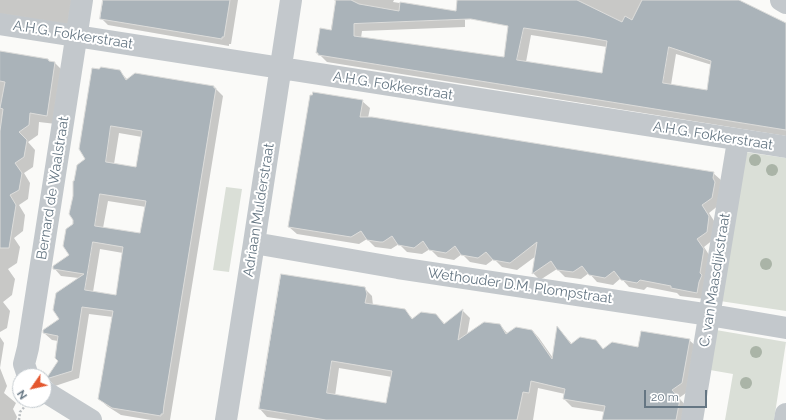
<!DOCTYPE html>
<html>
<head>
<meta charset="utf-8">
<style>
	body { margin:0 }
	#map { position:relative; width:786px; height:420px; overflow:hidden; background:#fafaf8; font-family:Raleway,sans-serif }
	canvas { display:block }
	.north { position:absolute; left:12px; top:368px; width:40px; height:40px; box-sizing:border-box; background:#fff; border:1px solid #c1c8cd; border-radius:50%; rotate:236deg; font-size:11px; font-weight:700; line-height:16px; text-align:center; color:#657683 }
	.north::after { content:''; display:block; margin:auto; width:14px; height:18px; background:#e4572e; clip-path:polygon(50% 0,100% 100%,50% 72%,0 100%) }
	.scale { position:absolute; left:644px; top:390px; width:63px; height:18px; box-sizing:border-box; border:2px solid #657683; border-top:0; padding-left:5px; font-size:12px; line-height:14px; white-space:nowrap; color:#657683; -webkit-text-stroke:3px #fff; paint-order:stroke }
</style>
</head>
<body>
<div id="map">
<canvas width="786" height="420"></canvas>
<div class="north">N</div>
<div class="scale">20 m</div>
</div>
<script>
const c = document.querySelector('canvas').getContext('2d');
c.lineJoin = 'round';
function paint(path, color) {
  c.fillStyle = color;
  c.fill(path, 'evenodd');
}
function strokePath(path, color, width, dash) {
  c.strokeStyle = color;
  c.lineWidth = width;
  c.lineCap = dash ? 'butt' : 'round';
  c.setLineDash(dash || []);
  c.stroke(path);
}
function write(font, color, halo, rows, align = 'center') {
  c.font = font + ' Raleway,sans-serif';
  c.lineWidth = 4;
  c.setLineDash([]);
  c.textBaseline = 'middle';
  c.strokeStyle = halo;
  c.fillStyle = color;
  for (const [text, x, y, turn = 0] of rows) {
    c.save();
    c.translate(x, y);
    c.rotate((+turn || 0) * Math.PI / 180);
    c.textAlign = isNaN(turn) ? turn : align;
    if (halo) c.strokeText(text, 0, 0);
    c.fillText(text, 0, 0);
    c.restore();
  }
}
paint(new Path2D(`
	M 745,152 L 786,158 L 786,311 L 720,301 Z
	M 226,187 L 242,189 L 229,272 L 213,270 Z
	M 716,330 L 786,342 L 774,420 L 725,420 L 733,374 L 710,370 Z`), '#dadfd7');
paint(new Path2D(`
	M 0,0 L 80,0 L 77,26 L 0,15 Z
	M 104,0 L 238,0 L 231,44 L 229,44 L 229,46 L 108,25 L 101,18 Z
	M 334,0 L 394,0 L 393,2 L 457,12 L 465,20 L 465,27 L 362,31 L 361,38 L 504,59 L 510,22 L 469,0 L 737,0 L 786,25 L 786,136 L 327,62 L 317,52 L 332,31 L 337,2 ZM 531,35 L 607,47 L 603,74 L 526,62 ZM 676,54 L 712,65 L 708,91 L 671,85 Z
	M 0,52 L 55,63 L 64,72 L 56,124 L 39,122 L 38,135 L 28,142 L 35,150 L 33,167 L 24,173 L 30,183 L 28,199 L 19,205 L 25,215 L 23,231 L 14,238 L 20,247 L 17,263 L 8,269 L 15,279 L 12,295 L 3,302 L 10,311 L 7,328 L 0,332 Z
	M 119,71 L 128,80 L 214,87 L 223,96 L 170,420 L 151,420 L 121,415 L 107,406 L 99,398 L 113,317 L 89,314 L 79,378 L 55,386 L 48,379 L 59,361 L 58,341 L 52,340 L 44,333 L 61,320 L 79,278 L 61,276 L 54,268 L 71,256 L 75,182 L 87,159 ZM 119,133 L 142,137 L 137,168 L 114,164 ZM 108,201 L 146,207 L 141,234 L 103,228 ZM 100,249 L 123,253 L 116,296 L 93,292 Z
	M 362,101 L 370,108 L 368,118 L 713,173 L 721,180 L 719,205 L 709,213 L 716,224 L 714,239 L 704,247 L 711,258 L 704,299 L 680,296 L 677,293 L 647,287 L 644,290 L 629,287 L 621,278 L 613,285 L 597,282 L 589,273 L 581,279 L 565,277 L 557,269 L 540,280 L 533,273 L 536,256 L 517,270 L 502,267 L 494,259 L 486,265 L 470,262 L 462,254 L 454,260 L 438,257 L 430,249 L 422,254 L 407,252 L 399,244 L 391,249 L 375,247 L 367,239 L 359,244 L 297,234 L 289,227 Z
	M 364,288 L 372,296 L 373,306 L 404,310 L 413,319 L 436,315 L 445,324 L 463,311 L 470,318 L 467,335 L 500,325 L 508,334 L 532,330 L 539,338 L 553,358 L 558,328 L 572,344 L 595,341 L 604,350 L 639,348 L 689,340 L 697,347 L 690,390 L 679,398 L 687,407 L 685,420 L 603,420 L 605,412 L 572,407 L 564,399 L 565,394 L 538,388 L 533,420 L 288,420 L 267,417 L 260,409 ZM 339,368 L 392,377 L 387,404 L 335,396 Z
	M 0,337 L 4,343 L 0,368 L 7,386 L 4,393 L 16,403 L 13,409 L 17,417 L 16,420 L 0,420 Z`), '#0003');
const building = new Path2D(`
	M 103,0 L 230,0 L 224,37 L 222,37 L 222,39 L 100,19 Z
	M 336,0 L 351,0 L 359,4 L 399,11 L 400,2 L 456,11 L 457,0 L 577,0 L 622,22 L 625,16 L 632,20 L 642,0 L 739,0 L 786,23 L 786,130 L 318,55 L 318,53 L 316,53 L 320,28 L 331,30 ZM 471,19 L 508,26 L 504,57 L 354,36 L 354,24 ZM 524,28 L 585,37 L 607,41 L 602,73 L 517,60 ZM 669,47 L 711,61 L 707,90 L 663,83 Z
	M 0,51 L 48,59 L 49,61 L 55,62 L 47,116 L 30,113 L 29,125 L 19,132 L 27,140 L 24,157 L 15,163 L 22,173 L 19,190 L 10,195 L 16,205 L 9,248 L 0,248 L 0,131 L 3,109 L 0,108 L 5,82 L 0,81 Z
	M 101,67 L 120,70 L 126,80 L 135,73 L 214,86 L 214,88 L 216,88 L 164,405 L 163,414 L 161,414 L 161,416 L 112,408 L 98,399 L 113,311 L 82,307 L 72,371 L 46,379 L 58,361 L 55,358 L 58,336 L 43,333 L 43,330 L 59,319 L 53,310 L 56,293 L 84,274 L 53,269 L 53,266 L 69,255 L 63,246 L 66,229 L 73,224 L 73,220 L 69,214 L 73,196 L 73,181 L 74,181 L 77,165 L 85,159 L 79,149 L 92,68 L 99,69 ZM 111,126 L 142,131 L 136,167 L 106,162 ZM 100,194 L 146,201 L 140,233 L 95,226 ZM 93,242 L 123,247 L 116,295 L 85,290 Z
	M 313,92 L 363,100 L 360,117 L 372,117 L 714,172 L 713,178 L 715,182 L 712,198 L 702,205 L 709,216 L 707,232 L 697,239 L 704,249 L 700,273 L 702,275 L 699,282 L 697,293 L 671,288 L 671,286 L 640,280 L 637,283 L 621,280 L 614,271 L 605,278 L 589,275 L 582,266 L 573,272 L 557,270 L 551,261 L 532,274 L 537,242 L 510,263 L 493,260 L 486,252 L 478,258 L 461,255 L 455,246 L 446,253 L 429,250 L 423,241 L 414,248 L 398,245 L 392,236 L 383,242 L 380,242 L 367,240 L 361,231 L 351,237 L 288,227 L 310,95 L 312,95 Z
	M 281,274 L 365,287 L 367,294 L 365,303 L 405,309 L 412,319 L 421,312 L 436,314 L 444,324 L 463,309 L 458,340 L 484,322 L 500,324 L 506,334 L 516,327 L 532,330 L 552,359 L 557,326 L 571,344 L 580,337 L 596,340 L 603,349 L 612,342 L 638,347 L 641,331 L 690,339 L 682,383 L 672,390 L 680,399 L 676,420 L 602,420 L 605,406 L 563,399 L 565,389 L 531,381 L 529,393 L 523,392 L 517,420 L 326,420 L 259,409 ZM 332,361 L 392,371 L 386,403 L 327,393 Z`);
paint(building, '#aab3b9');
strokePath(building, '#dcdcda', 1);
strokePath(new Path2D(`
	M 19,420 L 20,412 L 27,404`), '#bbbfc2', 2.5, [2, 2]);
strokePath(new Path2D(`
	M 781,0 L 786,3
	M 0,24 L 786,147
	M 254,243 L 398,268 L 710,315 L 786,328
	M 28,376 L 24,364 L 28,348 L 82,0
	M 44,391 L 91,420
	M 226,420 L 254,243 L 291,0
	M 692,420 L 738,141
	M 785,420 L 786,414`), '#c3c8cc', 22);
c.fillStyle = '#aab4a7';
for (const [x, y] of [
	[755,160],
	[772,170],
	[766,264],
	[756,352],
	[746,383]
]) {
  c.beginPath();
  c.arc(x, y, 6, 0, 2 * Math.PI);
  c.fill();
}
write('14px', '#657683', '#fff', [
	["A.H.G. Fokkerstraat",73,35,9],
	["A.H.G. Fokkerstraat",393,86,9],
	["A.H.G. Fokkerstraat",713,136,9],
	["Bernard de Waalstraat",53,188,-81],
	["Adriaan Mulderstraat",259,210,-81],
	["C. van Maasdijkstraat",715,280,-81],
	["Wethouder D.M. Plompstraat",520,286,8]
]);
</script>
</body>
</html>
